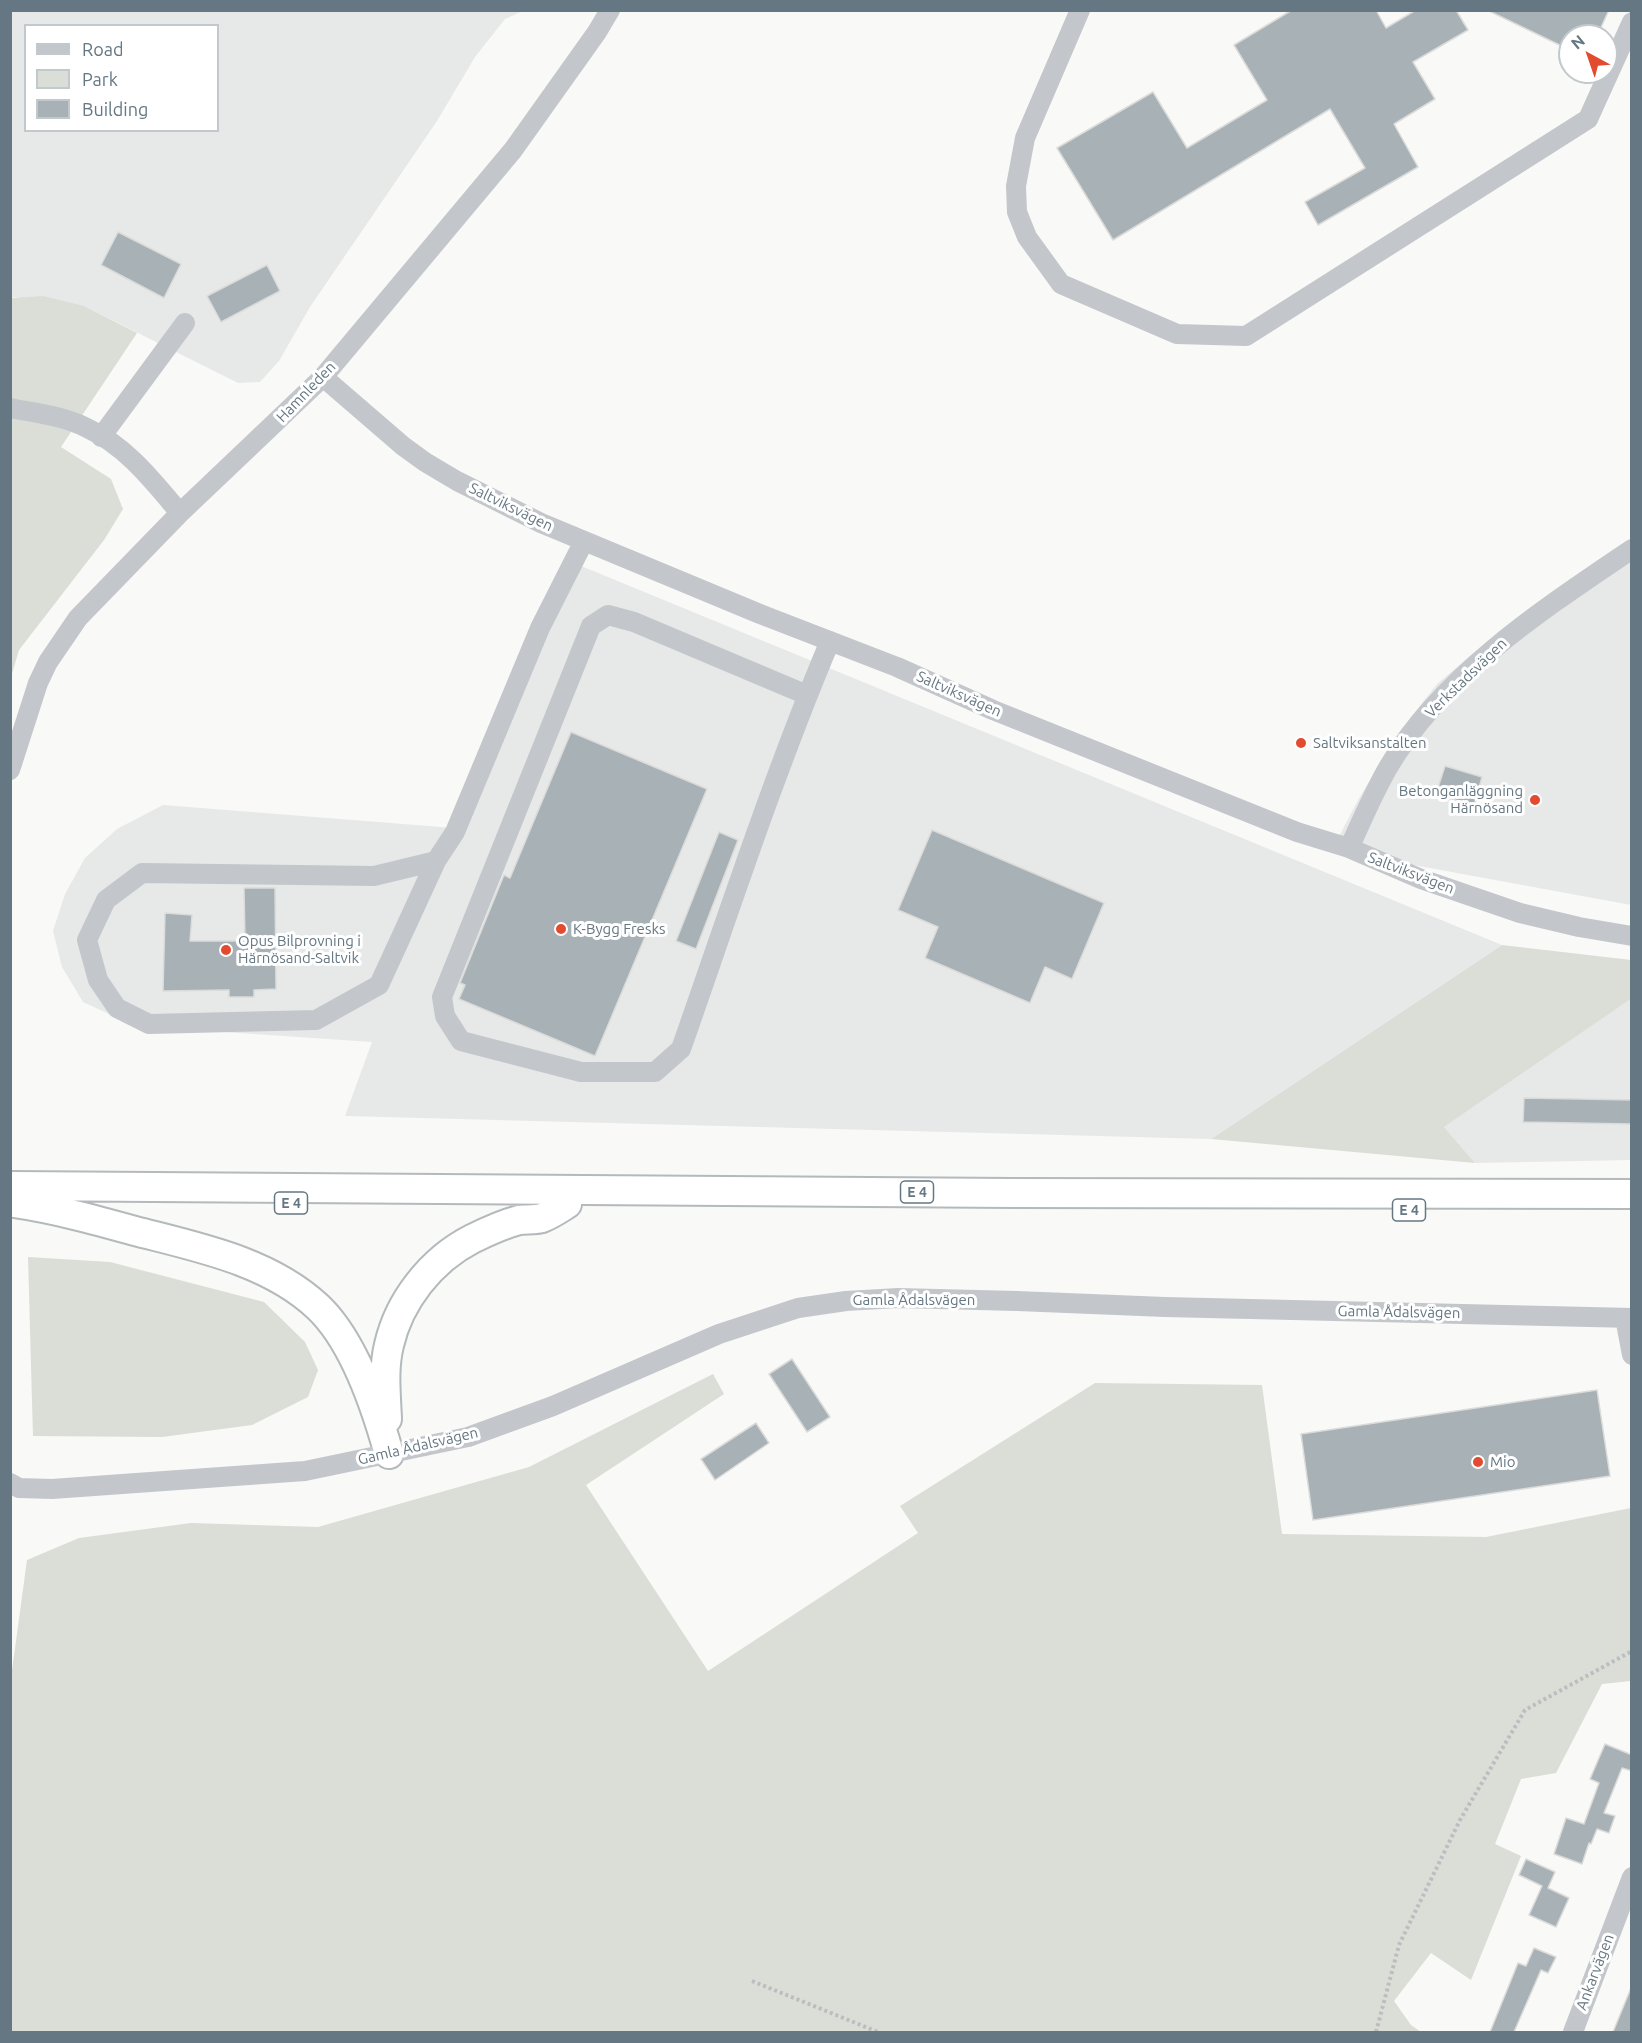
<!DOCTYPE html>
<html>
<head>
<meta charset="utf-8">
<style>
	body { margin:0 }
	#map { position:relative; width:1642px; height:2043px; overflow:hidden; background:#f9f9f7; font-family:Ubuntu,sans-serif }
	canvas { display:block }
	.frame { position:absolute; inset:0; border:12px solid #657782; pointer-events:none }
	.legend { position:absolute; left:24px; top:24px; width:195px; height:108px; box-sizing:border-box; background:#fff; border:2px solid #c1c9cd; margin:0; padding:8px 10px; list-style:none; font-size:18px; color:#657782 }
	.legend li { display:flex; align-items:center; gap:12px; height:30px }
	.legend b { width:30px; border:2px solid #c1c9cd }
	.north { position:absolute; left:1558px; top:24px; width:60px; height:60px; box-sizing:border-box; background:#fff; border:2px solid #c1c9cd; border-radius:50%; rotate:320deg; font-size:16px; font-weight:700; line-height:24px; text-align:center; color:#657782 }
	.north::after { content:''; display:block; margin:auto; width:21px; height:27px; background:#e24b2f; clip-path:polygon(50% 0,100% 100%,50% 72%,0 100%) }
</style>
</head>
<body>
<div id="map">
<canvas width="1642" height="2043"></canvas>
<div class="frame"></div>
<ul class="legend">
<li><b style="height:8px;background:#c3c7cb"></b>Road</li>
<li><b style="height:16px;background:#daded6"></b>Park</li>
<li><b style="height:16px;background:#a7b1b6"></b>Building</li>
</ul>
<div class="north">N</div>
</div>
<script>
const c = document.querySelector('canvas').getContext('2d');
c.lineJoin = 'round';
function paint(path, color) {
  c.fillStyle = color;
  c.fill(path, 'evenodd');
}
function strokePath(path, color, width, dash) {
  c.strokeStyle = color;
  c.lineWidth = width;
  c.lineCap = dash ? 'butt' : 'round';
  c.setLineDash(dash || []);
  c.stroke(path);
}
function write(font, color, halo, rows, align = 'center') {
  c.font = font + ' Ubuntu,sans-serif';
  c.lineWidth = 6;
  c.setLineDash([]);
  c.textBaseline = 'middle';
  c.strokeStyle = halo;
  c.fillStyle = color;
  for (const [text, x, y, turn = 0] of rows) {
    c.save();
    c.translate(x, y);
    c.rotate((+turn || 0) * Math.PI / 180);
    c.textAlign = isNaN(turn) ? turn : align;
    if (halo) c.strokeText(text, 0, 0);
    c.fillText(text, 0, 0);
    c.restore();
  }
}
paint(new Path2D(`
	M 11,11 L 523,11 L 505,19 L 475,57 L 437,121 L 310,307 L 279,361 L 260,382 L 238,383 L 84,306 L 14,297 L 11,298 ZM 26,26 L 218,26 L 218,130 L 26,130 Z
	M 1631,544 L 1631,905 L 1332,850 L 1358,800 L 1400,731 L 1437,684 L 1483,645 Z
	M 569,561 L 1502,945 L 1211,1139 L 345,1116 L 372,1042 L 135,1026 L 83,1002 L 62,967 L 53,931 L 65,894 L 85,858 L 117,829 L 163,805 L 454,828 Z
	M 1631,999 L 1631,1160 L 1475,1163 L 1444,1127 Z`), '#e7e9e8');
paint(new Path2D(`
	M 43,296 L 84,306 L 137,333 L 61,447 L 111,479 L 123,509 L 104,540 L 19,650 L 11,677 L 11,298 Z
	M 1502,945 L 1631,960 L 1631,999 L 1444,1127 L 1475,1163 L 1211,1139 Z
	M 28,1257 L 110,1262 L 264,1302 L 305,1342 L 318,1370 L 308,1397 L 252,1425 L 162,1437 L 33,1436 Z
	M 713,1374 L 724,1394 L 586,1485 L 708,1671 L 918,1533 L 900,1506 L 1095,1383 L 1262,1385 L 1282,1534 L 1486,1537 L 1631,1508 L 1631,1681 L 1602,1684 L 1556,1773 L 1521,1779 L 1495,1844 L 1521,1856 L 1471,1980 L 1431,1953 L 1394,2001 L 1411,2025 L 1421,2032 L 11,2032 L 10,1685 L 27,1560 L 79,1538 L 191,1523 L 318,1527 L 529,1467 Z`), '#daded6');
const building = new Path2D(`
	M 1292,10 L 1376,10 L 1386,28 L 1416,10 L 1456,10 L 1468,30 L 1413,62 L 1435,99 L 1394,124 L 1418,167 L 1318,225 L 1305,202 L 1365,168 L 1330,109 L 1113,240 L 1057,148 L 1153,92 L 1187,148 L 1267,100 L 1234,45 Z
	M 1487,10 L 1609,10 L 1597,36 L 1570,36 L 1570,50 Z
	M 118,232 L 181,264 L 164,298 L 101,265 Z
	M 267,265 L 280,291 L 221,322 L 207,296 Z
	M 571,732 L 707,789 L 595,1056 L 459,999 L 465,985 L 460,983 L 504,875 L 510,878 Z
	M 1445,766 L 1482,777 L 1474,806 L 1436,794 Z
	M 932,830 L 1104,903 L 1072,979 L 1045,967 L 1030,1003 L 925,958 L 938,927 L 898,910 Z
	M 719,832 L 738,840 L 696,949 L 676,941 Z
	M 244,888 L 275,888 L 276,989 L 254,990 L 254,997 L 229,997 L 229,990 L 163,991 L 165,913 L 192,915 L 190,941 L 245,941 Z
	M 1524,1098 L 1632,1100 L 1632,1124 L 1523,1122 Z
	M 792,1359 L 830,1417 L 807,1432 L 769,1374 Z
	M 1597,1390 L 1610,1476 L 1313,1520 L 1301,1434 Z
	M 756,1423 L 769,1443 L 715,1480 L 701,1459 Z
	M 1605,1744 L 1632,1755 L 1632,1771 L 1622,1768 L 1604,1813 L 1615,1816 L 1609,1833 L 1597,1829 L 1591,1844 L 1589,1843 L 1582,1864 L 1554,1854 L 1566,1818 L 1584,1824 L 1599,1783 L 1590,1779 Z
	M 1526,1859 L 1555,1872 L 1548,1888 L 1569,1898 L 1556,1927 L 1529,1915 L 1542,1886 L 1519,1875 Z
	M 1534,1948 L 1556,1957 L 1548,1973 L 1541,1970 L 1514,2032 L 1490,2032 L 1518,1963 L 1526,1966 Z
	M 1631,1988 L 1632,2032 L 1613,2032 Z`);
paint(building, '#a7b1b6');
strokePath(building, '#dbdbd9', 1.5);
const highway = new Path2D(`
	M 10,1186 L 1013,1193 L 1632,1194
	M 14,1203 C 55,1209 95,1220 135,1231 C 197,1247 269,1261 318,1307 C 354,1341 376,1407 389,1454
	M 387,1419 C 386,1394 383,1369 389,1345 C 399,1301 431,1260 472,1239 C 486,1232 504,1224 519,1220 C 527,1219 535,1220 542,1218 C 550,1215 559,1209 567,1204`);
strokePath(highway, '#b4b9bc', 32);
strokePath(new Path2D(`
	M 752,1981 L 878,2032
	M 1376,2032 L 1399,1945 L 1460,1820 L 1525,1710 L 1632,1651`), '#bbbec1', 4, [3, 3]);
strokePath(new Path2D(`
	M 1080,10 L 1025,138 L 1016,186 L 1017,212 L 1027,237 L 1061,284 L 1177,334 L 1246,336 L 1588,119 L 1632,22
	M 323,377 L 403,446 L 425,462 L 457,481 L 541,523 L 760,614 L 897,667 L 993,710 L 1297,832 L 1349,848 L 1421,879 L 1520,913 L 1579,927 L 1632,936
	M 10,408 C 36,413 64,416 87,428 C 126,446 153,481 180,513
	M 101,437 L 185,323
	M 807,695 L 634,622 L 608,615 L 591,626 L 442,997 L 445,1016 L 461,1041 L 581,1072 L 655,1072 L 681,1049 C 729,912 774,774 830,641
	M 10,770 L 38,683 L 48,662 L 78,618 L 180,513 L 323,377 L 513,150 L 597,32 L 610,10
	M 1349,848 C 1362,821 1373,793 1389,766 C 1443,674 1545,608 1632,549
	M 436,861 L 374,876 L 142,873 L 106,900 L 87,940 L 98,980 L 117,1008 L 149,1024 L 316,1020 L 379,985 L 436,861 L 455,832 L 540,628 L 584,541
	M 1625,1318 L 1632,1355
	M 10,1483 L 19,1488 L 52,1489 L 305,1471 L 468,1437 L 553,1406 L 719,1334 L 798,1308 L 846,1301 L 898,1298 L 1017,1301 L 1165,1307 L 1632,1318
	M 1573,2032 L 1632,1877`), '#c3c7cb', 20);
strokePath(highway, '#fff', 28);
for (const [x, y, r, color] of [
	[1301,743,6,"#e24b2f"],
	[1535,800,6,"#e24b2f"],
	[561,929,6,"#e24b2f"],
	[226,950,6,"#e24b2f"],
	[1478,1462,6,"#e24b2f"]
]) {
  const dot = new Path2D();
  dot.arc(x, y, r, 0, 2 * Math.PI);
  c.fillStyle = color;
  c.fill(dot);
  strokePath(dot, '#fff', 2);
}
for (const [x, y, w] of [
	[917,1192,33],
	[291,1203,33],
	[1409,1210,33]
]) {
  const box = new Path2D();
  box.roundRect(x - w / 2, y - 11, w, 22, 4.5);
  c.fillStyle = '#fff';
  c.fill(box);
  strokePath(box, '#657782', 1.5);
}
write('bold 14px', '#657782', null, [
	["E 4",917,1192],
	["E 4",291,1203],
	["E 4",1409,1210]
]);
write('15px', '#657782', '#fff', [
	["Hamnleden",306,392,-46],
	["Saltviksvägen",511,507,26],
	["Verkstadsvägen",1466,678,-44],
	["Saltviksvägen",959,694,24],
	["Saltviksvägen",1411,873,21],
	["Gamla Ådalsvägen",914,1300],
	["Gamla Ådalsvägen",1399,1312,1],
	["Gamla Ådalsvägen",418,1446,-13],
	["Ankarvägen",1595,1972,-69]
]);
write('15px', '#657782', '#fff', [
	["Saltviksanstalten",1313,743],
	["Betonganläggning",1523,791,"right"],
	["Härnösand",1523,808,"right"],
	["K-Bygg Fresks",573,929],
	["Opus Bilprovning i",238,941],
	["Härnösand-Saltvik",238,958],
	["Mio",1490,1462]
], 'left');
</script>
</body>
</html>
